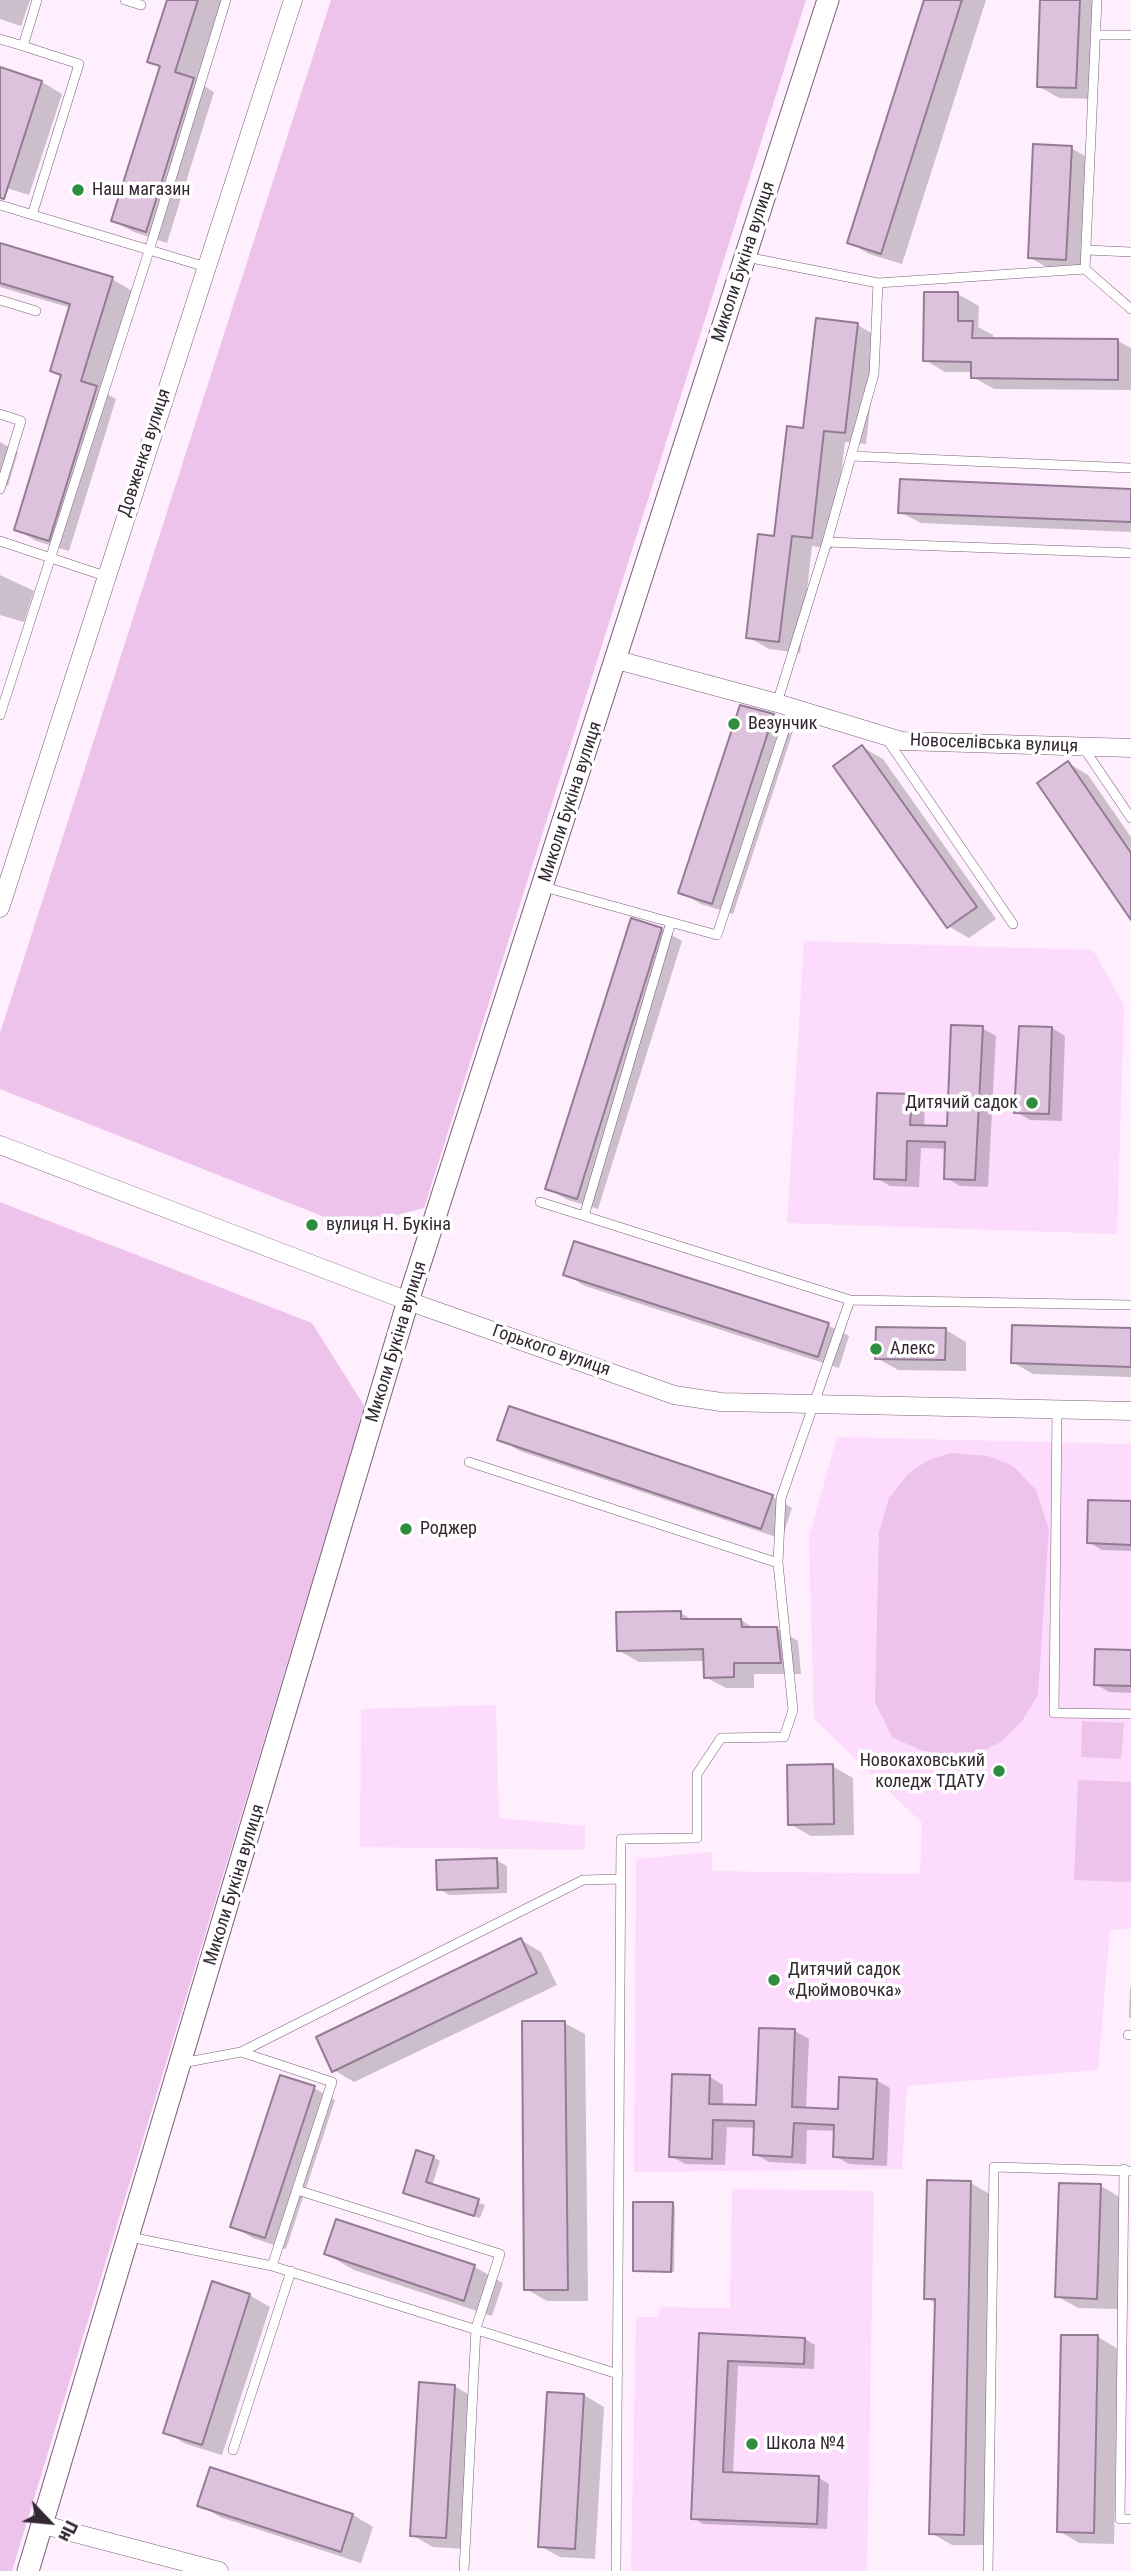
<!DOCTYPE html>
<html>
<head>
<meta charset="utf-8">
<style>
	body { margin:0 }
	#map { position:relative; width:1131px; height:2571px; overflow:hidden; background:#ffeefe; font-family:"Roboto Condensed",sans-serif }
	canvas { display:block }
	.north { position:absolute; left:14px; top:2487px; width:70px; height:70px; -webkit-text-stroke:5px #fff; paint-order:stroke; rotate:116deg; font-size:19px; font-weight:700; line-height:28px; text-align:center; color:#322832 }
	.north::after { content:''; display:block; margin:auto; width:24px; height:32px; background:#322832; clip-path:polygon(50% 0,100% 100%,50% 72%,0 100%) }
</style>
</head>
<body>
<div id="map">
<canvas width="1131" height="2571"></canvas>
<div class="north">Пн</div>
</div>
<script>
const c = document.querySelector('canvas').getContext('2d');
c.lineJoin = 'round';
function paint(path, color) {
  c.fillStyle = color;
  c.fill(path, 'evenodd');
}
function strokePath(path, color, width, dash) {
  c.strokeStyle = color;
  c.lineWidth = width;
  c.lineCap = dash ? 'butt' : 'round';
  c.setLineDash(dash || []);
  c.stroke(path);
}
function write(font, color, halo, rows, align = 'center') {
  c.font = font + ' "Roboto Condensed",sans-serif';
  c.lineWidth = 7;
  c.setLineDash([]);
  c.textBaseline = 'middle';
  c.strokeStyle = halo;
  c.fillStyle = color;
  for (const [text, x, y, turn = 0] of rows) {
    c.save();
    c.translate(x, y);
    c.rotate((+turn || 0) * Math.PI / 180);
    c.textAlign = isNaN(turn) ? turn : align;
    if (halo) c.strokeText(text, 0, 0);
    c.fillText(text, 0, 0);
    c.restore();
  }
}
paint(new Path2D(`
	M 804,941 L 1093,950 L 1124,1005 L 1117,1234 L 787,1223 Z
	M 837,1437 L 1131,1444 L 1131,1929 L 1110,1930 L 1098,2070 L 907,2086 L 902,2169 L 634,2172 L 636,1859 L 712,1852 L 712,1871 L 920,1874 L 922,1823 L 814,1719 L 809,1537 Z
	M 496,1705 L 499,1818 L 585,1826 L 585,1850 L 360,1847 L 361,1709 Z
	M 732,2189 L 874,2191 L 867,2571 L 631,2571 L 636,2317 L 659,2317 L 660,2307 L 730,2308 Z`), '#fddbfd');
paint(new Path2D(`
	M 331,0 L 806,0 L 424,1208 L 350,1227 L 0,1089 L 0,1033 Z
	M 0,1202 L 312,1323 L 365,1407 L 12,2571 L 0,2571 Z
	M 951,1453 L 988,1456 L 1013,1466 L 1036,1490 L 1049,1529 L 1038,1695 L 1022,1721 L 1001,1742 L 976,1754 L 947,1755 L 920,1750 L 892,1737 L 875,1702 L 879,1532 L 889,1498 L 908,1474 L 928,1460 Z
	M 1082,1721 L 1124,1723 L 1121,1759 L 1081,1757 Z
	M 1078,1780 L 1131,1782 L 1131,1882 L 1074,1880 Z`), '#edc3ec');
paint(new Path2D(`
	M 0,0 L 30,0 L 21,26 L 0,19 Z
	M 169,0 L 222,0 L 196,81 L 214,92 L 167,243 L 134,232 L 113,221 L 161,68 L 149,61 Z
	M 926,0 L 986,0 L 902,264 L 869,254 L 849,242 Z
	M 1042,0 L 1101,0 L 1096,99 L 1059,98 L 1038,86 Z
	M 0,69 L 42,82 L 62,94 L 29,195 L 0,186 Z
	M 1071,148 L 1092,160 L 1087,270 L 1050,269 L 1029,257 Z
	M 0,245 L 112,279 L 132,291 L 102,391 L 116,399 L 69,551 L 36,541 L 16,529 L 62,377 L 52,371 L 71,308 L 0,287 Z
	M 925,294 L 958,294 L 979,306 L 978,327 L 993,335 L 993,340 L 1118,341 L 1131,348 L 1131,390 L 994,389 L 973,377 L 973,372 L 945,372 L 925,360 Z
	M 858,325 L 878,337 L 866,444 L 845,442 L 832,549 L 812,546 L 800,653 L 769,649 L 748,637 L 775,538 Z
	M 0,442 L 18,452 L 8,486 L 0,484 Z
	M 1131,491 L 1131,532 L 921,523 L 900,512 Z
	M 0,575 L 34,591 L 24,622 L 0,615 Z
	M 741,707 L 774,716 L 794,728 L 733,914 L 701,904 L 680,892 Z
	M 862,747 L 883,759 L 996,919 L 969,938 L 948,926 Z
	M 1068,763 L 1088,775 L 1131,837 L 1131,917 Z
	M 661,929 L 682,941 L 598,1209 L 568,1200 L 547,1188 Z
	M 982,1028 L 996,1036 L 988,1187 L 960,1186 L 946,1178 L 947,1149 L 921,1148 L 919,1187 L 890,1186 L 876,1178 L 911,1096 L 925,1104 L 924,1127 L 949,1128 Z
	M 1052,1028 L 1065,1036 L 1062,1121 L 1030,1120 L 1016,1112 Z
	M 565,1274 L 828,1325 L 849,1336 L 839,1368 L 585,1286 Z
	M 946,1330 L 966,1342 L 966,1371 L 898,1370 L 877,1358 Z
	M 1131,1330 L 1131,1377 L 1033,1374 L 1012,1362 Z
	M 499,1439 L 772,1496 L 792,1508 L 782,1539 L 520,1451 Z
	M 1131,1503 L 1131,1551 L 1102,1550 L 1088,1542 Z
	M 681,1613 L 694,1621 L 741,1620 L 755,1629 L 777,1629 L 798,1641 L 801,1674 L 754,1674 L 754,1688 L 726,1688 L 705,1677 L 705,1661 L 639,1662 L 618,1650 Z
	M 1131,1652 L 1131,1693 L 1109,1692 L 1095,1684 Z
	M 832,1766 L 853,1778 L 854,1835 L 811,1836 L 790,1824 Z
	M 496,1860 L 507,1866 L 507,1893 L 449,1895 L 439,1889 Z
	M 521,1940 L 541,1952 L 557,1985 L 354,2082 L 334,2070 Z
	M 1130,1987 L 1131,1987 L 1131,2018 L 1129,2017 Z
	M 564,2023 L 585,2034 L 588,2301 L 547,2301 L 526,2289 Z
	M 795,2031 L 809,2039 L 806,2109 L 839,2111 L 876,2080 L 890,2088 L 887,2166 L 849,2164 L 835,2156 L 836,2131 L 807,2130 L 806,2164 L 769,2162 L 755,2154 L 756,2128 L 727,2127 L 725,2165 L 685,2164 L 671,2156 L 710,2077 L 723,2085 L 723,2106 L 758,2107 Z
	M 314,2088 L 335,2100 L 286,2249 L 253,2238 L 232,2226 Z
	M 433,2157 L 440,2161 L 432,2186 L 485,2205 L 480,2218 L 405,2192 Z
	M 971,2183 L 991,2195 L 985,2545 L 952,2545 L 931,2533 L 937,2304 L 926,2298 Z
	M 1101,2186 L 1121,2198 L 1118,2309 L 1078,2308 L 1057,2296 Z
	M 672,2204 L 675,2206 L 674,2272 L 637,2272 L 634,2270 Z
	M 337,2221 L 475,2267 L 503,2283 L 492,2316 L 354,2270 L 326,2254 Z
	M 249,2295 L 270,2307 L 222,2455 L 186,2444 L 165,2432 Z
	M 701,2335 L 805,2339 L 815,2345 L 814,2369 L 738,2366 L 733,2474 L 819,2478 L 829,2484 L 827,2529 L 703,2524 L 693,2518 Z
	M 1098,2337 L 1118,2349 L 1114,2544 L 1079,2543 L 1059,2531 Z
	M 454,2386 L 475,2398 L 466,2549 L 433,2547 L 412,2535 Z
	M 584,2395 L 604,2407 L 595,2559 L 560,2557 L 540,2546 Z
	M 211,2470 L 353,2515 L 373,2527 L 361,2563 L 220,2517 L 200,2505 Z`), '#0003');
const building = new Path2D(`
	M 167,0 L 198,0 L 175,72 L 194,78 L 146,232 L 111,221 L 160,66 L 147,62 Z
	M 924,0 L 962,0 L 881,254 L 847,243 Z
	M 1040,0 L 1080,0 L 1076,88 L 1037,87 Z
	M 0,67 L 42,81 L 4,199 L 0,198 Z
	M 1033,144 L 1072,146 L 1066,260 L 1028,258 Z
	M 0,243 L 113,277 L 81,381 L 97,386 L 49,541 L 14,530 L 61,375 L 50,371 L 70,304 L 0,283 Z
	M 924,292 L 958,292 L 958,321 L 973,321 L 972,338 L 1118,339 L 1118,380 L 971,378 L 971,362 L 923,361 Z
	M 816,318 L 858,323 L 845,433 L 824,431 L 812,538 L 792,536 L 779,642 L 746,638 L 758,534 L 774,536 L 787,426 L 803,428 Z
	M 900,479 L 1131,489 L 1131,522 L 898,513 Z
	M 740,705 L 774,714 L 712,904 L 678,893 Z
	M 862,745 L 977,907 L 947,928 L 833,766 Z
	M 1068,761 L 1131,853 L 1131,920 L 1037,783 Z
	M 631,918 L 662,928 L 577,1199 L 545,1189 Z
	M 951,1025 L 983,1026 L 975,1180 L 944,1179 L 945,1142 L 907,1141 L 906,1180 L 874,1179 L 877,1093 L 912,1094 L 910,1125 L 947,1126 Z
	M 1019,1026 L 1052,1027 L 1049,1114 L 1014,1113 Z
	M 574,1241 L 829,1323 L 818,1357 L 563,1275 Z
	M 1012,1325 L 1131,1328 L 1131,1367 L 1011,1363 Z
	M 876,1327 L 946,1328 L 945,1360 L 875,1359 Z
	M 509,1406 L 773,1495 L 761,1529 L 497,1440 Z
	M 1088,1500 L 1131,1501 L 1131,1545 L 1087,1543 Z
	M 681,1611 L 681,1619 L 741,1619 L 742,1627 L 777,1627 L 781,1663 L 734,1663 L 734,1677 L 704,1678 L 703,1649 L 617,1651 L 616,1612 Z
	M 1095,1649 L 1131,1650 L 1131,1686 L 1094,1685 Z
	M 833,1764 L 834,1824 L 788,1825 L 787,1765 Z
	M 497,1858 L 498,1888 L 437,1890 L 436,1860 Z
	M 521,1938 L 537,1973 L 332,2072 L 316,2037 Z
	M 522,2021 L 565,2021 L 568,2290 L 524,2290 Z
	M 759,2028 L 795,2029 L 792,2107 L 838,2109 L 839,2077 L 877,2079 L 873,2159 L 833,2157 L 834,2125 L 794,2123 L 792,2157 L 753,2155 L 754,2121 L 713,2120 L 712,2159 L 669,2157 L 672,2074 L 710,2075 L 709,2104 L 756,2105 Z
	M 280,2075 L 315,2086 L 265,2238 L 230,2227 Z
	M 416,2150 L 434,2156 L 426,2182 L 479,2199 L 474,2216 L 403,2193 Z
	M 927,2180 L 971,2181 L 964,2535 L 929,2534 L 935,2299 L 924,2299 Z
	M 1059,2183 L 1101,2184 L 1097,2299 L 1055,2297 Z
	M 633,2202 L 673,2202 L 671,2272 L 633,2271 Z
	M 336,2219 L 475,2265 L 464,2301 L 324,2254 Z
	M 212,2281 L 250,2294 L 202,2445 L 163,2433 Z
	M 699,2333 L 805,2338 L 804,2364 L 728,2361 L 723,2472 L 819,2476 L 817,2524 L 691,2519 Z
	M 1061,2335 L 1098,2335 L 1094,2533 L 1057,2532 Z
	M 419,2382 L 455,2385 L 446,2538 L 410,2536 Z
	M 547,2392 L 584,2394 L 575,2549 L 538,2547 Z
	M 210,2467 L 353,2514 L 341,2552 L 197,2506 Z`);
paint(building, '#ddc2dd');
strokePath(building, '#947b94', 2);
const service = new Path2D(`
	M 125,0 L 141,5
	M 1097,0 L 1085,269 L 1131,309
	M 1096,35 L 1131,35
	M 0,39 L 23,46 L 37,0
	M 23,46 L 79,64 L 32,215
	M 0,205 L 206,267
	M 1087,250 L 1131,252
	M 746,257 L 878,283 L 874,374 L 827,542 L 777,703
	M 878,283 L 1085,269
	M 0,300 L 36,311
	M 0,414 L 21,421 L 0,489
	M 851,456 L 1131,468
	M 0,541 L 105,576
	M 827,542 L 1131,553
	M 0,715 L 149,251 L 226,0
	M 886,738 L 1013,924
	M 1083,747 L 1131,818
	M 544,887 L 717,935 L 792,707
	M 540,1202 L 850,1300 L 1131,1305
	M 584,1216 L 671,922
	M 1057,1408 L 1054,1713 L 1131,1714
	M 469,1462 L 778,1563
	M 1128,2035 L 1131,2035
	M 241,2052 L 332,2082 L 272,2266
	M 182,2063 L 241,2052 L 583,1880 L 621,1879
	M 1124,2169 L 1120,2519 L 1131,2519
	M 297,2190 L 500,2254 L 476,2328 L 464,2571
	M 130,2237 L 272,2266 L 618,2374
	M 233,2450 L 291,2271
	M 616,2571 L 621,1839 L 697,1838 L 697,1774 L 721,1738 L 784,1737 L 793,1710 L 778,1563 L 781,1498 L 850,1300
	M 988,2571 L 994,2167 L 1131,2171`);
const minor = new Path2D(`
	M 617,660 L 777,703 L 902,741 L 1131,748
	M 0,908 L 293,0
	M 0,1145 L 408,1301 L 674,1395 L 721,1402 L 1131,1411
	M 44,2525 L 219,2571`);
const tertiary = new Path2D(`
	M 28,2571 L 408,1301 L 828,0`);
strokePath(service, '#785f77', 10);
strokePath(minor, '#785f77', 19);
strokePath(tertiary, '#785f77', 23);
strokePath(service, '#fff', 9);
strokePath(minor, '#fff', 18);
strokePath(tertiary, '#fff', 21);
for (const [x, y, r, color] of [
	[78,190,7,"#2f8d40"],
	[734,724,7,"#2f8d40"],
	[1032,1103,7,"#2f8d40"],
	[312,1225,7,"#2f8d40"],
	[876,1349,7,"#2f8d40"],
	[406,1529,7,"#2f8d40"],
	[999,1771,7,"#2f8d40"],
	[774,1980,7,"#2f8d40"],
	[752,2444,7,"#2f8d40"]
]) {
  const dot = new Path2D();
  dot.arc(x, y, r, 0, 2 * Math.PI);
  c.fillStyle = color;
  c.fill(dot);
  strokePath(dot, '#fff', 2.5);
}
write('18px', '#322832', '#fff', [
	["Наш магазин",92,190],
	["Везунчик",748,724],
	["Дитячий садок",1018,1103,"right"],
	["вулиця Н. Букіна",326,1225],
	["Алекс",890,1349],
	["Роджер",420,1529],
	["Новокаховський",985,1761,"right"],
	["коледж ТДАТУ",985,1782,"right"],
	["Дитячий садок",788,1970],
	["«Дюймовочка»",788,1991],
	["Школа №4",766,2444]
], 'left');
write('18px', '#322832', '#fff', [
	["Миколи Букіна вулиця",744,262,-72],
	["Довженка вулиця",145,453,-72],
	["Новоселівська вулиця",994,744,2],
	["Миколи Букіна вулиця",571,802,-72],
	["Миколи Букіна вулиця",397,1342,-73],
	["Горького вулиця",551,1351,19],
	["Миколи Букіна вулиця",235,1885,-73]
]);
</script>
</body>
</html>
